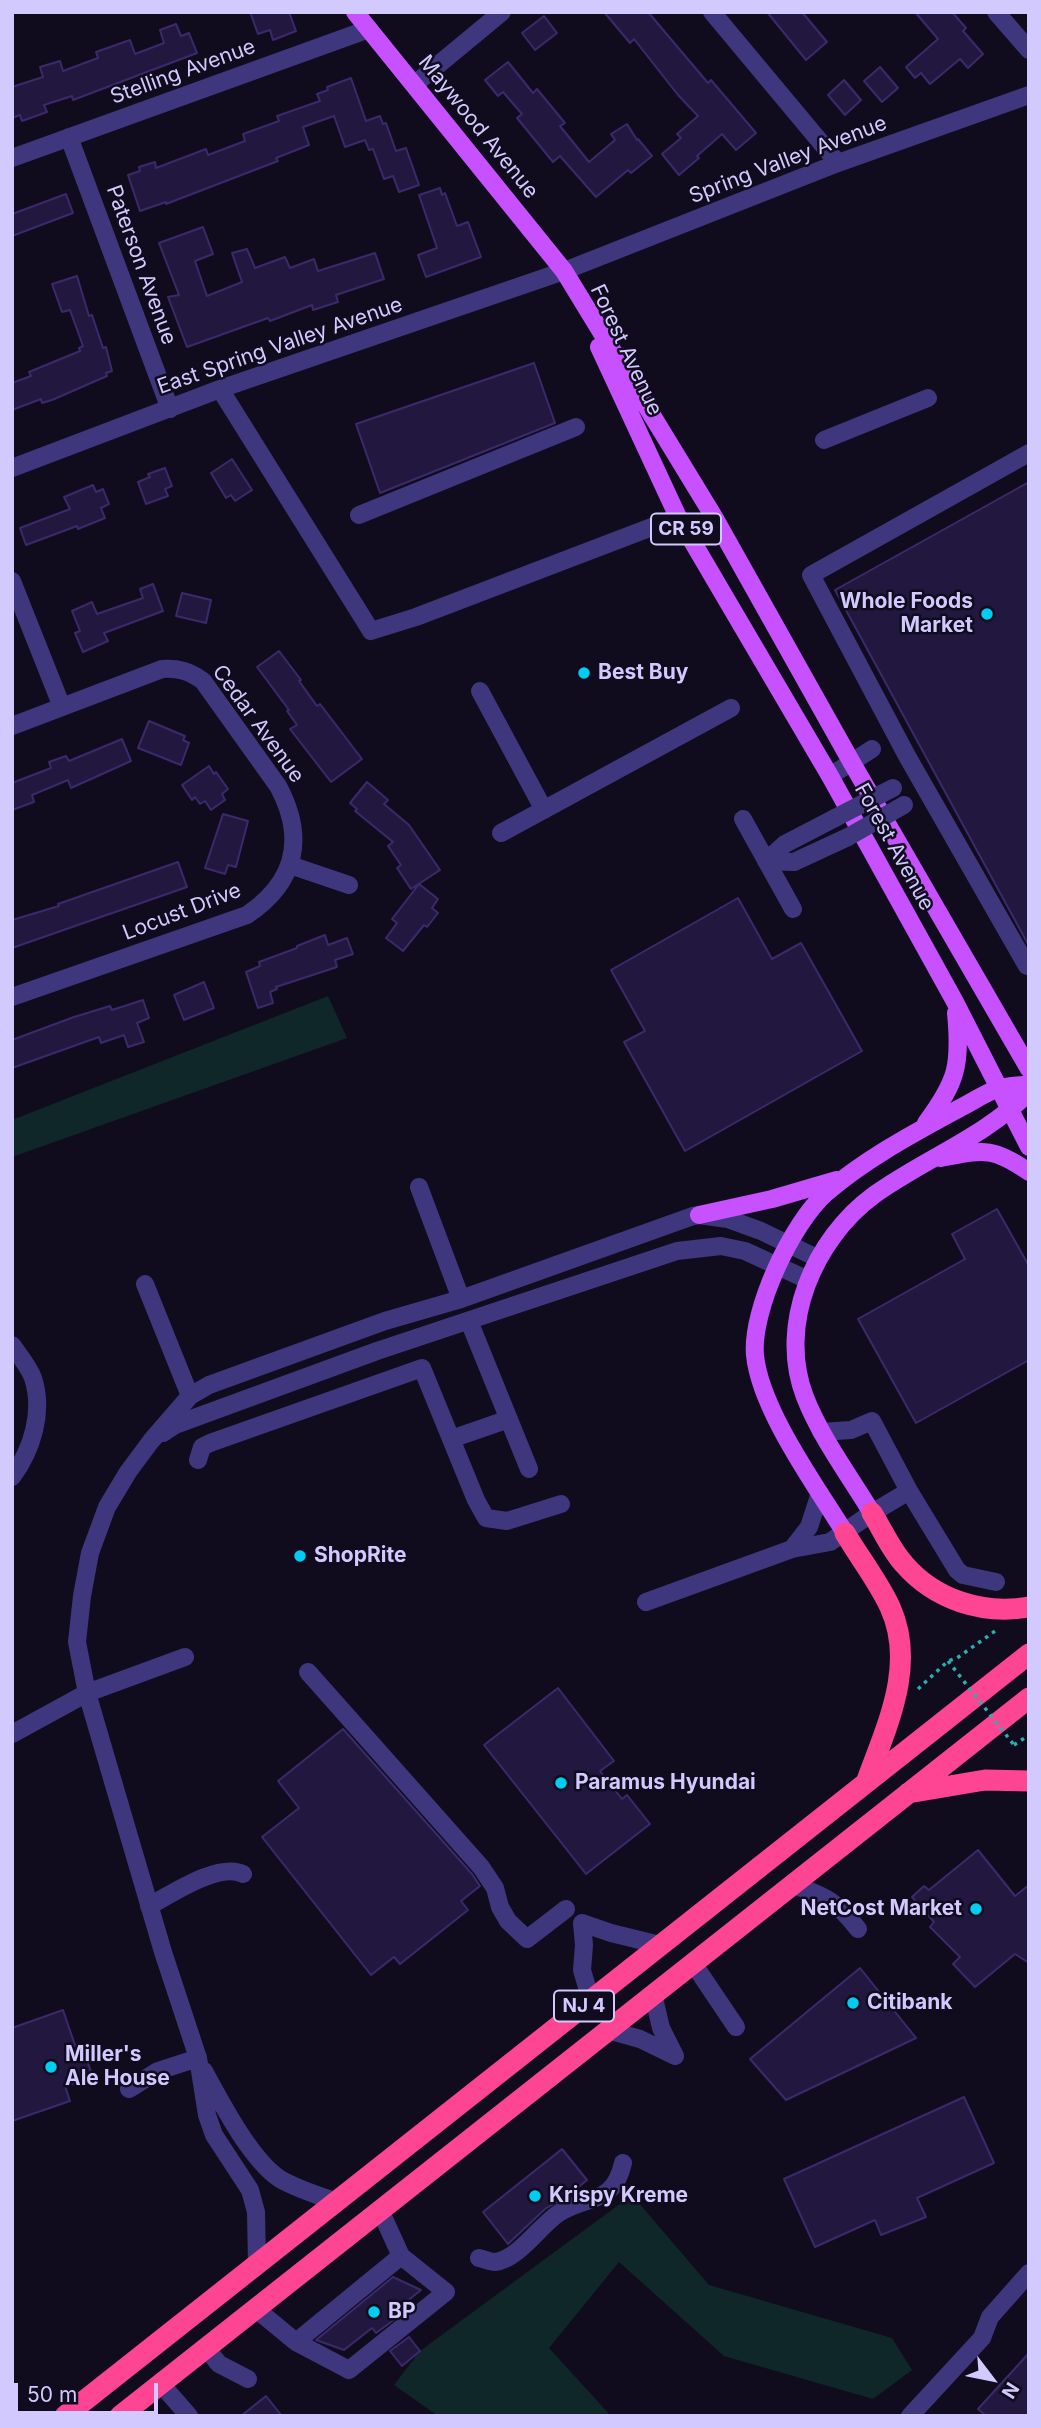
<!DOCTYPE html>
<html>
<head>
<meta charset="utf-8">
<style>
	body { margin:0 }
	#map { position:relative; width:1041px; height:2428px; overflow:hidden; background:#100c1e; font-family:Inter,sans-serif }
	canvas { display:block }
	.frame { position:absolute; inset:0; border:14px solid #d2c9ff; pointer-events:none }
	.north { position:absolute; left:957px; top:2344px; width:70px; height:70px; -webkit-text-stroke:5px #100c1e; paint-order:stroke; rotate:122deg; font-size:19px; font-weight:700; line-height:28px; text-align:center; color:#d2c9ff }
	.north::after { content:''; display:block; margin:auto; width:24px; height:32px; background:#d2c9ff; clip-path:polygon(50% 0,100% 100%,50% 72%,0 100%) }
	.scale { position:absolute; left:14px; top:2383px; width:144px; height:32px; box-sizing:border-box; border:4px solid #d2c9ff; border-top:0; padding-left:9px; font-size:21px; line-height:24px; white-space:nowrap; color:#d2c9ff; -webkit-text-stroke:5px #100c1e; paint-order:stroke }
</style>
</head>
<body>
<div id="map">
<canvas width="1041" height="2428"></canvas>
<div class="frame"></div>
<div class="north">N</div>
<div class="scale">50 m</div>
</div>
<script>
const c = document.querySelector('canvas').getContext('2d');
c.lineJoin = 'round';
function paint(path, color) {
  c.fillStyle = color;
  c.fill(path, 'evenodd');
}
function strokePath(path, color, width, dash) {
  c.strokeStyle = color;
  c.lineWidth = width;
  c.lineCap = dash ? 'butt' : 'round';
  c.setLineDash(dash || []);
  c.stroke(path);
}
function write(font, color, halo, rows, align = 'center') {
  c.font = font + ' Inter,sans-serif';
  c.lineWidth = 5;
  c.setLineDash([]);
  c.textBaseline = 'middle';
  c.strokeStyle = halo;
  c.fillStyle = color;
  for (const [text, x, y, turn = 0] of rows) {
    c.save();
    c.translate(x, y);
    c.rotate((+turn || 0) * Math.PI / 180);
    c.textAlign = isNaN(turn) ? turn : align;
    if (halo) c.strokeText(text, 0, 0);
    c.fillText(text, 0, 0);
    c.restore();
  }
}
paint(new Path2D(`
	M 328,996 L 347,1038 L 12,1157 L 12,1120 Z
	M 632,2195 L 709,2285 L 892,2338 L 912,2370 L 873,2399 L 724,2356 L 619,2262 L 549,2348 L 611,2416 L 438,2416 L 394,2385 L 420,2351 Z`), '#0f2728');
const building = new Path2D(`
	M 250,12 L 289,12 L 296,31 L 273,40 L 270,30 L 258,34 Z
	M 604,12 L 648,12 L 708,83 L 711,80 L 756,133 L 736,150 L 722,134 L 697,156 L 699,158 L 679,175 L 662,154 L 681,138 L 677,134 L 698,116 L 678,95 L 634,39 L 630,43 Z
	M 767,12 L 802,12 L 827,42 L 806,60 Z
	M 915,12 L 952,12 L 966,28 L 963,31 L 983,54 L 968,68 L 960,59 L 930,84 L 921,73 L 915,78 L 906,67 L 938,39 Z
	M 544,16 L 557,33 L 535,50 L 522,33 Z
	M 176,24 L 181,36 L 189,33 L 197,53 L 73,100 L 72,96 L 44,105 L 47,112 L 22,121 L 20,115 L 12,118 L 12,87 L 43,77 L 40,67 L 60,61 L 63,71 L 98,58 L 96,52 L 130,40 L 135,54 L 164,43 L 160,30 Z
	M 508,62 L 533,93 L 537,89 L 565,123 L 560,126 L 589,162 L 615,140 L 611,134 L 627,124 L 637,140 L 638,139 L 652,156 L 631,173 L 628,170 L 596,197 L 560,156 L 553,162 L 517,118 L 522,114 L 503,92 L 498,96 L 485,80 Z
	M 880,67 L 898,88 L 882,102 L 864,81 Z
	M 351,78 L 366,121 L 380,116 L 383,124 L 386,123 L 396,151 L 406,148 L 419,185 L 399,192 L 393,176 L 384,179 L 373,149 L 369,150 L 365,140 L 345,147 L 334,116 L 303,127 L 309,145 L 276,158 L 278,161 L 166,204 L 166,202 L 140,211 L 128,175 L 140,171 L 139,167 L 155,162 L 156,168 L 206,149 L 208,155 L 245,141 L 243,134 L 279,121 L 277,116 L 320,101 L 317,94 L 328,90 L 327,87 Z
	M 844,80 L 861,100 L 845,115 L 828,95 Z
	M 440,188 L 442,195 L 445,193 L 457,226 L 468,222 L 481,257 L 426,277 L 418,255 L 437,248 L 419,195 Z
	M 66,194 L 73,213 L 12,236 L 12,214 Z
	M 203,227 L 213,254 L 195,261 L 207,296 L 242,282 L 232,253 L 247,249 L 255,268 L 285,257 L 290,268 L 314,259 L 318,271 L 375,253 L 384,279 L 336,295 L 338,302 L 313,310 L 312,305 L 270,321 L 268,318 L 187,347 L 168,297 L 179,295 L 159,243 Z
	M 77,276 L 89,316 L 92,315 L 103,348 L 106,347 L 112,371 L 106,373 L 107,376 L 52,400 L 42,403 L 41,399 L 12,410 L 12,383 L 31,376 L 29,372 L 80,351 L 79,348 L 83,346 L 70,310 L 62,312 L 52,284 Z
	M 534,363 L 555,423 L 380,493 L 356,424 Z
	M 232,459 L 252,490 L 235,501 L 231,495 L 226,498 L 211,473 Z
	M 165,468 L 172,486 L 165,489 L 168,496 L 146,504 L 138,482 L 150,477 L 148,474 Z
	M 1029,482 L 1029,946 L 835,590 Z
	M 93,485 L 96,492 L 103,489 L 109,504 L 101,508 L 105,518 L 78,529 L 77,526 L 26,545 L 20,528 L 70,509 L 64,497 Z
	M 153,584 L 163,611 L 104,633 L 108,641 L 83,652 L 75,633 L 80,631 L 72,611 L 92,602 L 97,614 L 143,598 L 140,589 Z
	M 182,593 L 211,600 L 206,623 L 176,616 Z
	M 279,651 L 301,680 L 299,681 L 317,706 L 320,704 L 362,759 L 331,782 L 290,729 L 297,725 L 287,711 L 289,710 L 257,667 Z
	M 149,721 L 185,736 L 183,740 L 189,743 L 181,765 L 138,748 Z
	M 122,739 L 131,761 L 71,788 L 68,780 L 32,795 L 34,802 L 12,810 L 12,783 L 51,768 L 49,762 L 66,756 L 69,761 Z
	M 209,766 L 214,774 L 216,772 L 228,789 L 222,794 L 225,800 L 211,810 L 205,801 L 200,804 L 195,797 L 192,800 L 182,785 Z
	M 367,782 L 388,800 L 384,804 L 409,825 L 440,870 L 411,889 L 397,868 L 401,865 L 388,846 L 393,842 L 355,811 L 357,809 L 350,803 Z
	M 223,814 L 248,821 L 236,867 L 228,865 L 225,874 L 205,868 Z
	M 178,862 L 187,887 L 12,948 L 12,920 L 59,906 L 58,904 Z
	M 419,884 L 438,899 L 432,908 L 438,913 L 427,927 L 424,925 L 403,951 L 386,938 L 397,923 L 392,919 Z
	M 738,898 L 772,959 L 801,943 L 862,1051 L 685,1151 L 624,1042 L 645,1031 L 611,970 Z
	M 325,935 L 328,945 L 347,938 L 353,954 L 335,960 L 337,967 L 276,987 L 277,989 L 270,992 L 273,1003 L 258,1008 L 246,972 L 260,966 L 259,962 L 297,948 L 297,946 Z
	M 204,982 L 214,1008 L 184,1020 L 174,995 Z
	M 143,1000 L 149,1018 L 137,1023 L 144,1042 L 128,1047 L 124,1035 L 101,1043 L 99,1037 L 12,1068 L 12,1040 L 74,1017 L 110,1006 L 112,1010 Z
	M 997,1209 L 1029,1266 L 1029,1360 L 916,1423 L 858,1319 L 965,1259 L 952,1234 Z
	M 558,1688 L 614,1761 L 600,1771 L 622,1799 L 627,1795 L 650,1824 L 586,1874 L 484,1745 Z
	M 343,1729 L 472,1874 L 480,1886 L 461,1901 L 468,1910 L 400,1964 L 394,1957 L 371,1975 L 262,1837 L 299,1808 L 278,1781 Z
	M 978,1850 L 1015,1896 L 1029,1885 L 1029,1963 L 1015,1954 L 975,1987 L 953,1964 L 960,1957 L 930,1927 L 934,1922 L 912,1897 L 924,1886 L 929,1890 Z
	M 860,1968 L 916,2038 L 786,2100 L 750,2059 Z
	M 63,2010 L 79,2057 L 85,2055 L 93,2077 L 65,2086 L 70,2101 L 12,2121 L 12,2028 Z
	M 964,2097 L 994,2163 L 917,2198 L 926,2217 L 881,2235 L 875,2220 L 815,2247 L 784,2179 Z
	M 562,2149 L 587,2180 L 569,2195 L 545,2209 L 508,2244 L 483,2212 Z
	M 393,2277 L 421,2290 L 391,2314 L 395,2319 L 376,2333 L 372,2328 L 344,2350 L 316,2340 Z
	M 409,2337 L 420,2351 L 402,2366 L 390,2351 Z
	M 1029,2353 L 1029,2416 L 986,2416 L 978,2409 Z
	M 266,2396 L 282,2416 L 241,2416 Z`);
paint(building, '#22183f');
strokePath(building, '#3b2a6b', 2);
strokePath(new Path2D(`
	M 918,1689 L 948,1661 L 957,1658 L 998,1629
	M 1014,1745 L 1029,1735`), '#2daeae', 3.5, [3.5, 5]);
strokePath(new Path2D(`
	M 712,12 L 838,163
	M 996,12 L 1029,50
	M 415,84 L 502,12
	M 69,137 L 170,409
	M 12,158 L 369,29
	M 220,389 L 371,631 L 416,617 L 678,517
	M 824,440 L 928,398
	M 1029,453 L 811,575 L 907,756 L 1027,966 L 1029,965
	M 12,468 L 220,389 L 564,271 L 838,163 L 1029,95
	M 359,515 L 576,427
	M 12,581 L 62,707
	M 480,691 L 544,810
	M 12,726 L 162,669 C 179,668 189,671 203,681 L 278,786 C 306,838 296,882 247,915 L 12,997
	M 830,776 L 872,749
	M 743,819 L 793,909
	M 501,833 L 731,708
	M 766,861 L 794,862 L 848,837
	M 766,861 L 785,844 L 835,818
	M 290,865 L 349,885
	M 419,1187 L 461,1299
	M 145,1284 L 190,1396
	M 469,1321 L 529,1469
	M 12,1345 C 19,1355 29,1367 33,1378 C 44,1412 32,1450 12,1477
	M 821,1432 L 851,1430 L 872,1421 L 909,1491 L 957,1570 L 963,1575 L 996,1582
	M 163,1433 L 175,1425 L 377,1351 L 677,1251 L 721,1246 L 745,1251 L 808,1280
	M 451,1439 L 509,1419
	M 198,1460 L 202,1447 L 210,1443 L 422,1368 L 476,1500 L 486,1518 L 507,1521 L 561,1504
	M 792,1549 L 809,1527 L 820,1493
	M 646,1602 L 792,1549 L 830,1542 L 872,1513 L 909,1491
	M 308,1672 L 481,1867 L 495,1888 L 500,1907 L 508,1921 L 527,1939 L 566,1909
	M 12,1734 L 87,1693 L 185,1657
	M 794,1885 C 827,1897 836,1901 858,1929
	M 149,1906 C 172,1894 219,1862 243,1874
	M 693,1963 L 736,2027
	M 653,1994 L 661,2028 L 675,2056
	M 591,2001 L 582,1970 L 584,1945 L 582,1923 L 611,1933 L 660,1945
	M 608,2030 L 640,2039 L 675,2056
	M 204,2071 C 221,2102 250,2159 280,2179 C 297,2189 318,2195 336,2202
	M 129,2089 L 158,2071 L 198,2058
	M 479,2258 C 484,2259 490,2262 495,2262 C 519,2259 540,2225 559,2213 C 589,2194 613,2206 623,2163
	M 257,2264 L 256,2212 L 250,2190 L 214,2135 L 207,2115 L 198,2058 L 163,1952 L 87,1693 L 77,1642 L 82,1596 L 90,1553 L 107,1507 L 128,1472 L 151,1441 L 190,1396 L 209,1385 L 385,1321 L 461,1299 L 693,1216 L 699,1215 L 728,1219 L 761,1231 L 817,1258
	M 256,2309 L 296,2342 L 401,2256 L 380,2210
	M 296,2342 L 349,2370 L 446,2292 L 401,2256
	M 206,2348 L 219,2364 L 248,2379
	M 161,2384 L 189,2416
	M 910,2416 L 982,2338 L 990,2317 L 1029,2273`), '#3e377d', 18);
strokePath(new Path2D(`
	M 355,12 L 564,271 L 714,517 L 852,763 L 1029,1069
	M 599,347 L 678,517 L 830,776 L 954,1000 L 1029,1147
	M 926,1123 C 957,1081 961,1066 956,1013
	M 941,1158 C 983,1150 992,1146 1029,1172
	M 699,1215 L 772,1199 L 837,1180
	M 872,1513 C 849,1475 821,1438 805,1397 C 777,1325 814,1239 874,1195 C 924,1159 985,1137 1029,1092
	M 845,1533 C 816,1486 760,1409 755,1355 C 751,1310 792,1223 826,1193 C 865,1159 914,1133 960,1108 C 972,1102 985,1093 997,1089 C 1007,1085 1019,1086 1029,1084`), '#c751fe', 18);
strokePath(new Path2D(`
	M 872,1513 C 882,1529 891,1550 904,1564 C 935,1600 983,1615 1029,1607
	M 845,1533 C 859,1557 878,1581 890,1607 C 917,1666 886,1727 866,1783
	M 908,1793 L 985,1780 L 1029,1781
	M 65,2416 L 1029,1654
	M 120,2416 L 1029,1698`), '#fe4593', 21);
strokePath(new Path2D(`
	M 948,1661 L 1014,1745`), '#2daeae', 3.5, [3.5, 5]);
strokePath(new Path2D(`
	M 835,818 L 893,788
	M 848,837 L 904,805`), '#3e377d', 18);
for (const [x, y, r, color] of [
	[987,614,7,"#01cdf3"],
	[584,673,7,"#01cdf3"],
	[300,1556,7,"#01cdf3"],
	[561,1783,7,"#01cdf3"],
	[976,1909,7,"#01cdf3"],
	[853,2003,7,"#01cdf3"],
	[51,2067,7,"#01cdf3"],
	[535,2196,7,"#01cdf3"],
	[374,2312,7,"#01cdf3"]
]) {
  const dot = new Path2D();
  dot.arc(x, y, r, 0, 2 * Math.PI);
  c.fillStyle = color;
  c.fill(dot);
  strokePath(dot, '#100c1e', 2.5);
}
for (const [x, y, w] of [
	[686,529,70],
	[584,2006,60]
]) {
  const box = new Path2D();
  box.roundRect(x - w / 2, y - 15.5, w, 31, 5);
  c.fillStyle = '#100c1e';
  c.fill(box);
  strokePath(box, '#d2c9ff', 2);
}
write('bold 19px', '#d2c9ff', null, [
	["CR 59",686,529],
	["NJ 4",584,2006]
]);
write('21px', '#d2c9ff', '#100c1e', [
	["Stelling Avenue",183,72,-20],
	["Maywood Avenue",478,127,51],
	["Spring Valley Avenue",788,160,-21],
	["Paterson Avenue",141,265,70],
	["East Spring Valley Avenue",280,346,-19],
	["Forest Avenue",626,350,65],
	["Cedar Avenue",258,724,54],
	["Forest Avenue",894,847,61],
	["Locust Drive",182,912,-21]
]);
write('bold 21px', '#d2c9ff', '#100c1e', [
	["Whole Foods",973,602,"right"],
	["Market",973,626,"right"],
	["Best Buy",598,673],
	["ShopRite",314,1556],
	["Paramus Hyundai",575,1783],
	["NetCost Market",962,1909,"right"],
	["Citibank",867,2003],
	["Miller's",65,2055],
	["Ale House",65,2079],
	["Krispy Kreme",549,2196],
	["BP",388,2312]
], 'left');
</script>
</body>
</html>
